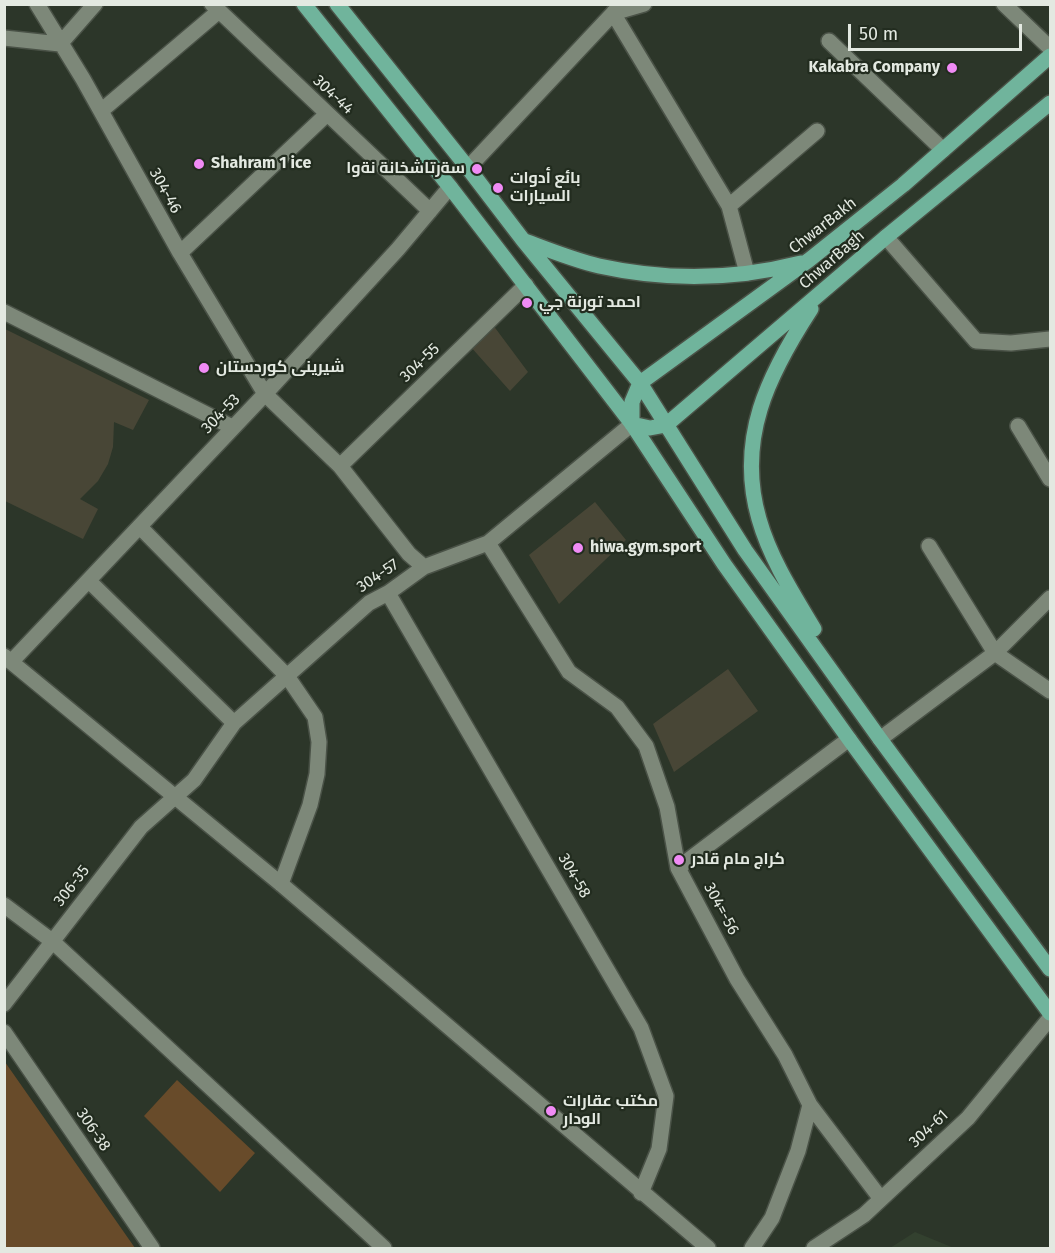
<!DOCTYPE html>
<html>
<head>
<meta charset="utf-8">
<style>
	body { margin:0 }
	#map { position:relative; width:1055px; height:1253px; overflow:hidden; background:#2c3629; font-family:"Fira Sans",sans-serif }
	canvas { display:block }
	.frame { position:absolute; inset:0; border:6px solid #e3e9e1; pointer-events:none }
	.scale { position:absolute; left:848px; top:24px; width:174px; height:27px; box-sizing:border-box; border:3px solid #e3e9e1; border-top:0; padding-left:8px; font-size:18px; line-height:21px; white-space:nowrap; color:#e3e9e1; -webkit-text-stroke:4px #222c1f; paint-order:stroke }
</style>
</head>
<body>
<div id="map">
<canvas width="1055" height="1253"></canvas>
<div class="frame"></div>
<div class="scale">50 m</div>
</div>
<script>
const c = document.querySelector('canvas').getContext('2d');
c.lineJoin = 'round';
function paint(path, color) {
  c.fillStyle = color;
  c.fill(path, 'evenodd');
}
function strokePath(path, color, width, dash) {
  c.strokeStyle = color;
  c.lineWidth = width;
  c.lineCap = dash ? 'butt' : 'round';
  c.setLineDash(dash || []);
  c.stroke(path);
}
function write(font, color, halo, rows, align = 'center') {
  c.font = font + ' "Fira Sans",Cairo,sans-serif';
  c.lineWidth = 4.5;
  c.setLineDash([]);
  c.textBaseline = 'middle';
  c.strokeStyle = halo;
  c.fillStyle = color;
  for (const [text, x, y, turn = 0] of rows) {
    c.save();
    c.translate(x, y);
    c.rotate((+turn || 0) * Math.PI / 180);
    c.textAlign = isNaN(turn) ? turn : align;
    if (halo) c.strokeText(text, 0, 0);
    c.fillText(text, 0, 0);
    c.restore();
  }
}
paint(new Path2D(`
	M 915,1232 L 954,1248 L 890,1248 Z`), '#33412f');
paint(new Path2D(`
	M 4,1062 L 5,1062 L 135,1248 L 5,1248 Z
	M 177,1080 L 255,1153 L 220,1192 L 144,1116 Z`), '#684b2a');
paint(new Path2D(`
	M 490,321 L 528,372 L 510,391 L 470,346 Z
	M 5,329 L 149,400 L 133,430 L 114,422 L 113,447 L 108,464 L 98,481 L 80,499 L 98,509 L 83,539 L 5,501 Z
	M 595,502 L 626,540 L 559,604 L 529,555 Z
	M 728,669 L 758,711 L 674,772 L 653,724 Z`), '#484636');
const minor = new Path2D(`
	M 37,4 L 83,79 L 180,253 L 265,394 L 340,466 L 409,554 L 424,567
	M 212,4 L 430,211
	M 644,4 L 613,13 L 729,206 L 747,273
	M 1004,4 L 1050,48
	M 4,38 L 60,44
	M 829,41 L 943,150
	M 60,44 L 95,4
	M 101,111 L 219,11
	M 468,168 L 619,7
	M 729,206 L 817,131
	M 886,237 L 976,341 L 1011,343 L 1050,339
	M 180,253 L 327,114
	M 4,312 L 232,427
	M 1018,426 L 1050,479
	M 340,466 L 526,285
	M 140,527 L 287,676 L 315,717 L 319,742 L 317,774 L 310,805 L 281,884
	M 488,543 L 569,672 L 617,707 L 646,746 L 667,807 L 678,868 L 737,979 L 785,1055 L 810,1105 L 798,1151 L 772,1218 L 752,1248
	M 929,546 L 995,653 L 1050,691
	M 89,581 L 234,723
	M 388,593 L 641,1028 L 666,1096 L 659,1149 L 641,1193
	M 4,656 L 281,884 L 708,1248
	M 12,661 L 265,394 L 398,249 L 450,187
	M 880,739 L 995,653 L 1050,598
	M 678,868 L 849,739
	M 4,905 L 52,941 L 384,1248
	M 4,1004 L 141,827 L 194,780 L 234,723 L 369,603 L 388,593 L 424,567 L 488,543 L 632,424
	M 4,1032 L 152,1248
	M 810,1105 L 881,1199
	M 814,1248 L 864,1215 L 968,1118 L 1050,1018`);
const major = new Path2D(`
	M 304,4 L 450,187 L 632,424 L 724,564 L 849,739 L 1050,1013
	M 337,4 L 468,168 L 523,240 L 640,383 L 745,550 L 880,739 L 1050,969
	M 1050,56 L 903,185 L 809,260 L 640,383 L 632,402 L 632,424 L 650,428 L 666,425 L 886,237 L 1050,103
	M 525,241 C 549,250 574,260 599,266 C 667,281 734,280 801,263
	M 811,309 C 768,375 736,439 759,519 C 770,558 793,594 814,629`);
strokePath(minor, '#4a5247', 18);
strokePath(major, '#4a5247', 18);
strokePath(minor, '#7d8879', 15);
strokePath(major, '#70b49c', 15);
for (const [x, y, r, color] of [
	[952,68,6,"#f08bf5"],
	[199,164,6,"#f08bf5"],
	[477,169,6,"#f08bf5"],
	[498,188,6,"#f08bf5"],
	[527,303,6,"#f08bf5"],
	[204,368,6,"#f08bf5"],
	[578,548,6,"#f08bf5"],
	[679,860,6,"#f08bf5"],
	[551,1111,6,"#f08bf5"]
]) {
  const dot = new Path2D();
  dot.arc(x, y, r, 0, 2 * Math.PI);
  c.fillStyle = color;
  c.fill(dot);
  strokePath(dot, '#222c1f', 2);
}
write('bold 16px', '#e3e9e1', '#222c1f', [
	["Kakabra Company",940,68,"right"],
	["Shahram 1 ice",211,164],
	["سةرتاشخانة نةوا",465,169,"right"],
	["بائع أدوات",510,179],
	["السيارات",510,197],
	["احمد تورنة جي",539,303],
	["شیرینی کوردستان",216,368],
	["hiwa.gym.sport",590,548],
	["کراج مام قادر",691,860],
	["مكتب عقارات",563,1102],
	["الودار",563,1120]
], 'left');
write('16px', '#e3e9e1', '#222c1f', [
	["304-44",333,95,43],
	["304-46",165,191,61],
	["ChwarBakh",823,226,-38],
	["ChwarBagh",832,260,-41],
	["304-55",420,363,-44],
	["304-53",221,414,-46],
	["304-57",378,576,-34],
	["304-58",574,876,60],
	["306-35",72,886,-52],
	["304=-56",721,909,62],
	["304-61",929,1129,-43],
	["306-38",93,1130,56]
]);
</script>
</body>
</html>
